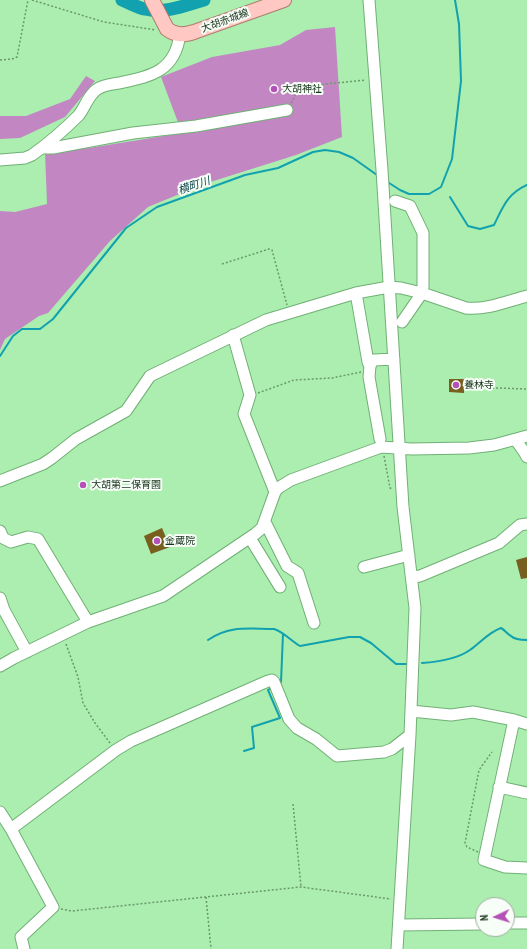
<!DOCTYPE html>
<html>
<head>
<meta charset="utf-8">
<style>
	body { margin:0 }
	#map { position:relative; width:527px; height:949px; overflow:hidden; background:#abeeaf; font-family:"PT Sans Narrow",sans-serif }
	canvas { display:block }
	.north { position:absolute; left:475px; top:897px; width:40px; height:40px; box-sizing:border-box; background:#f7fef7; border:1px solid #9ead9f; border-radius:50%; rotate:266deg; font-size:11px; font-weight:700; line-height:16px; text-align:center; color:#18331b }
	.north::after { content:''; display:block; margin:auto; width:14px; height:18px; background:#b451b8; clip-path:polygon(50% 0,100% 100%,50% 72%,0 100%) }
</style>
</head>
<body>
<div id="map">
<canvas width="527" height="949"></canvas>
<div class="north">N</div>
</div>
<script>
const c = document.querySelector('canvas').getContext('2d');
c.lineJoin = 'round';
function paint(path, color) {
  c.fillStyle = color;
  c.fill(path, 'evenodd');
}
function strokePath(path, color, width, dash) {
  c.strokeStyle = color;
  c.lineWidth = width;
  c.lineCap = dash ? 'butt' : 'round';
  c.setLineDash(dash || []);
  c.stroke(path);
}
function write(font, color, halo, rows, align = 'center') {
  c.font = font + ' "PT Sans Narrow","Noto Sans JP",sans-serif';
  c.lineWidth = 4;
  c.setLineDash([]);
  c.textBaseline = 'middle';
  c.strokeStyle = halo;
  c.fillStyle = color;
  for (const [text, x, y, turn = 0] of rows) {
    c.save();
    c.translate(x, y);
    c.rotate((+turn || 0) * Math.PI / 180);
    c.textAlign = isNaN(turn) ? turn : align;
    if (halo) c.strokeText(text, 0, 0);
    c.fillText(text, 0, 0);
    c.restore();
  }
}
paint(new Path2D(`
	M 335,27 L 342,137 L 296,155 L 204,184 L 148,207 L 110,241 L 48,313 L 39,316 L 5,339 L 0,350 L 0,211 L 15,212 L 47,204 L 45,152 L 89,148 L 182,133 L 161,77 L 212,57 L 280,45 L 306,30 Z
	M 86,76 L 95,81 L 65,117 L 20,138 L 0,139 L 0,116 L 26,116 L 70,99 Z`), '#c287c3');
strokePath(new Path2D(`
	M 386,181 L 400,190 L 409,194 L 429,194 L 441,187 L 452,159 L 461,81 L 459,24 L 455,0
	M 450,197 L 468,226 L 480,229 L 494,225 C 503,207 507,194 527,185
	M 0,356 L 13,336 L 22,329 L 40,329 L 53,319 L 126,228 L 157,207 L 245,175 L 278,168 L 313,152 L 325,150 L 339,152 L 353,158 L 377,175
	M 208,640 C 230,625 249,629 274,629 C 284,632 291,641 300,646 L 349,637 L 360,637 L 371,643 L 396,664 L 408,664
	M 422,663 C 438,662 457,659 470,650 C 480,643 489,632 501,628 C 505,630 507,634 511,636 C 515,640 522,640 527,640
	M 278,684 L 281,682 L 283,634
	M 244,751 L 254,748 L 252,727 L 280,718 L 268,690 L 273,687`), '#12a1af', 2);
strokePath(new Path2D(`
	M 122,0 C 130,3 138,8 145,9 C 165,14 186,5 204,0`), '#12a1af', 13);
paint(new Path2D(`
	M 449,379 L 464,379 L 464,393 L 449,392 Z
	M 162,528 L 170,547 L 151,554 L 144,536 Z
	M 527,557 L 527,578 L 521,579 L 516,560 Z`), '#785e1f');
const minor = new Path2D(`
	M 369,0 L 382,170 L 403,507 L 415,608 L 410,735 L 397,949
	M 42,148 L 53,148 L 133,133 L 196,126 L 287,110
	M 0,160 L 25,158 L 32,155 C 49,143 65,129 79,115 C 85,107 88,96 96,90 C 102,85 112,84 119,83 C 151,76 175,72 180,34
	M 395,201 L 410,206 L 423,233 L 423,287 L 422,293 L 402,322
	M 356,293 L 368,362 L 370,366
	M 233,335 L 250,395 L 244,414 L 275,492
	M 380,439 L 369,377 L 370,366 L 372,362 L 374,360 L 394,359
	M 516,440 C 519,446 524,450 527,457
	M 0,481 L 43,464 L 52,458 L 76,439 L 126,411 L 150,376 L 266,320 L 356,293 L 389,287 L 401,288 L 422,293 L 466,308 C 487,310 508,301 527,296
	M 265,522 L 287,566 L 298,573 L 314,623
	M 0,531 L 3,538 L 11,542 L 28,537 L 38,539 L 88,622
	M 250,538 L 280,587
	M 364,567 L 409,555
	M 412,577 L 420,576 L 499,543 L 520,525 L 527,524
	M 0,598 L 4,610 L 27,652
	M 0,666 L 14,658 L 88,622 L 163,596 L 255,534 L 262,528 L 275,492 L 278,488 L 291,480 L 381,447 L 412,449 L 469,448 L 494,445 L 527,436
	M 411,711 L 451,715 L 473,712 L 514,720 L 527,724
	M 514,720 L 484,860 L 505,867 L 527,868
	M 499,787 L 527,793
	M 0,812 L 11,829 L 53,907 L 21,937 L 24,949
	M 11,829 L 116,750 L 131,741 L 268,681 L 272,680 L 274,682 L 289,719 L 297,728 L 316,739 L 337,756 L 384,752 L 392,749 L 410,735
	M 507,923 L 527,923
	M 399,925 L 483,924`);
const major = new Path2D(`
	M 152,0 L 167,29 C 176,36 184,35 194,32 L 284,0`);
strokePath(minor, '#70b075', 13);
strokePath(major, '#ae7c6e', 16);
strokePath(new Path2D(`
	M 32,0 L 104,22 L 156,30
	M 0,60 L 12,59 L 17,57 L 28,0
	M 287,92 L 326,84 L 366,80
	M 291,103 L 298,91
	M 222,264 L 269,249 L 272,250 L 287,305
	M 468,387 L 527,389
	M 258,393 L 294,380 L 332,378 L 361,372
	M 384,456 L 390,488 L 393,489
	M 66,644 L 78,677 L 83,703 L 95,723 L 110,743
	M 293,804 L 301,887
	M 478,852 L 467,847 L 465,843 L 479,770 L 492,752
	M 206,897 L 211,949
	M 61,909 L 72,911 L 301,887 L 391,899`), '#699a6c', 1.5, [2, 2]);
strokePath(minor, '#fff', 11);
strokePath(major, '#ffc8c2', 14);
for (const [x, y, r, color] of [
	[274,89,4,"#b451b8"],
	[456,385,4,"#b451b8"],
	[83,485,4,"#b451b8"],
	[157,541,4,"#b451b8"]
]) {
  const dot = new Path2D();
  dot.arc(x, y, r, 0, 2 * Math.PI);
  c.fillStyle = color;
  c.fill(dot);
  strokePath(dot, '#f7fef7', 1.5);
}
write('10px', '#18331b', '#f7fef7', [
	["大胡赤城線",225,21,-20]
]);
write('10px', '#18331b', '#f7fef7', [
	["大胡神社",282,89],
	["養林寺",464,385],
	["大胡第二保育園",91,485],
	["金蔵院",165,541]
], 'left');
write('italic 11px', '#11474d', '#f7fef7', [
	["横町川",194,186,-19]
]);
</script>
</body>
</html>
